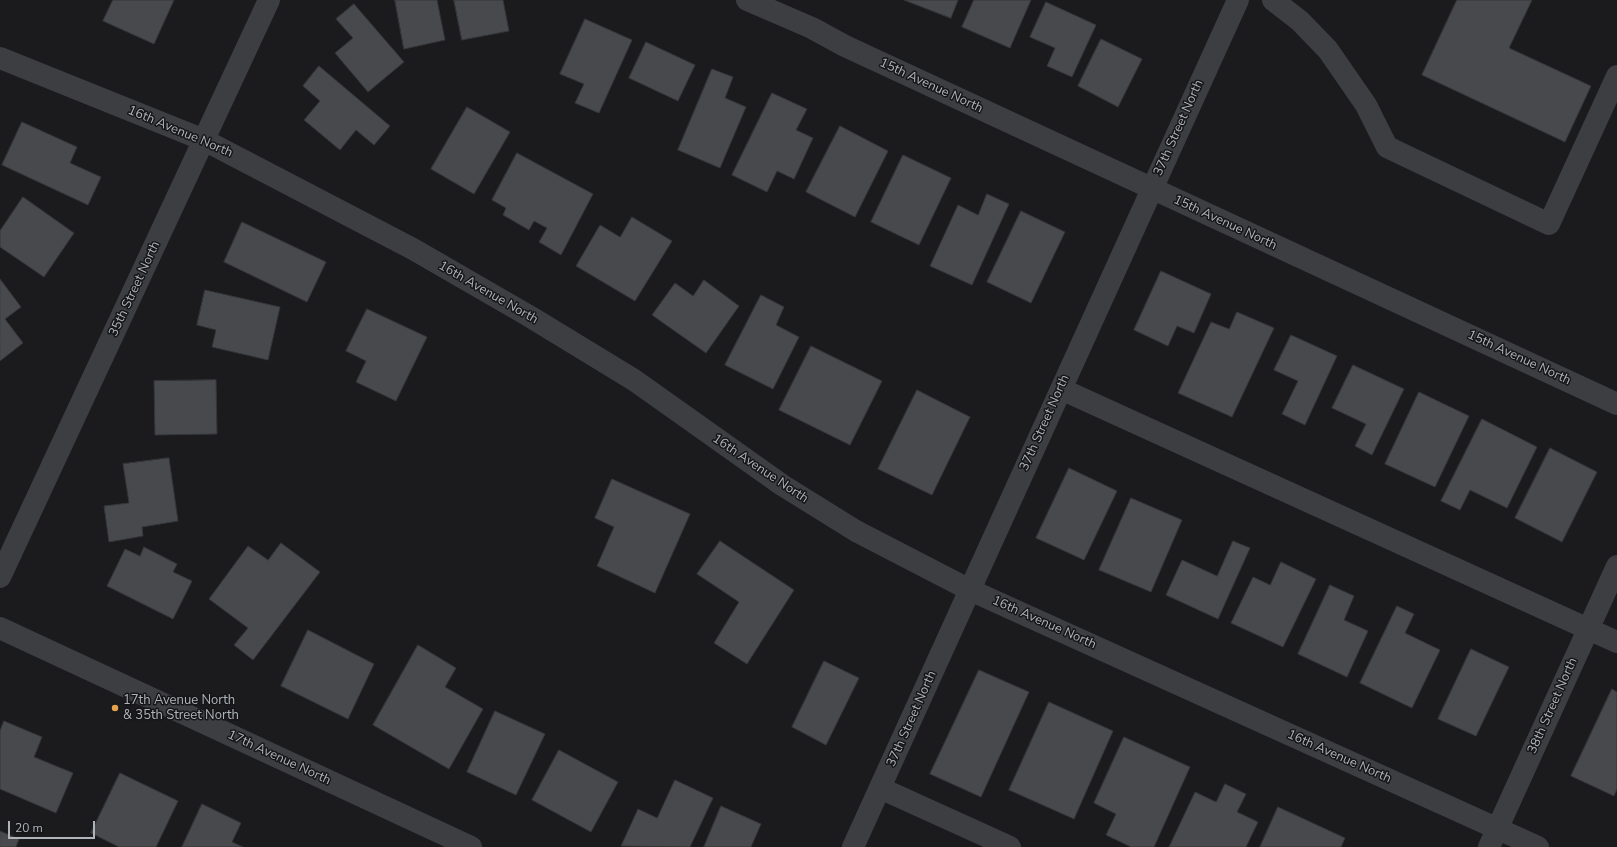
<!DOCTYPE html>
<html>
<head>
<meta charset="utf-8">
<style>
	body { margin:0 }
	#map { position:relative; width:1617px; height:847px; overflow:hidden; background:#1b1b1d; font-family:"Nunito Sans",sans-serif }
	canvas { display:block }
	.scale { position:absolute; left:8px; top:821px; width:87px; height:18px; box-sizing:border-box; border:2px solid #afb4bb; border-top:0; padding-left:5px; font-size:12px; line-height:14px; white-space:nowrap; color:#afb4bb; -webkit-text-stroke:3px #161618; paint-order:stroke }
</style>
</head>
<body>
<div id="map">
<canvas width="1617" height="847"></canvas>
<div class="scale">20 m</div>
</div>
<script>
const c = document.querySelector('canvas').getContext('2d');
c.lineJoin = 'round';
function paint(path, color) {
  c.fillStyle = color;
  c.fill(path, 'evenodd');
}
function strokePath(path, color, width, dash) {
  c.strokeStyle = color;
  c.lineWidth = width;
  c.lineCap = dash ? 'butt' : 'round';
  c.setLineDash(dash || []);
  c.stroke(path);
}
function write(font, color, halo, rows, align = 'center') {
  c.font = font + ' "Nunito Sans",sans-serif';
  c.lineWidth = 3;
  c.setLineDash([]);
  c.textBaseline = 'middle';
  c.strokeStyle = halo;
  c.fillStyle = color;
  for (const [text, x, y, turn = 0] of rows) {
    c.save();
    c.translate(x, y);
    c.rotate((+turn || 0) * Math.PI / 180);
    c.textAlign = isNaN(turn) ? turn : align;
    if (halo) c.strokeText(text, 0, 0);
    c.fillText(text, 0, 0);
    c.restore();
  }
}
const building = new Path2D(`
	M 113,0 L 174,0 L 154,44 L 103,21 Z
	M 395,0 L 437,0 L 445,40 L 404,49 Z
	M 454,0 L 503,0 L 509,31 L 462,40 Z
	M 904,0 L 958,0 L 951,18 Z
	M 974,0 L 1031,0 L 1010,48 L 962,27 Z
	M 1457,0 L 1532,0 L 1509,48 L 1591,86 L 1565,142 L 1422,75 Z
	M 1046,2 L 1096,25 L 1072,77 L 1047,66 L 1055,48 L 1030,37 Z
	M 354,4 L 404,62 L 368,92 L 335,53 L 353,38 L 336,19 Z
	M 585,19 L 632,40 L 599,113 L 575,103 L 584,84 L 560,74 Z
	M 1101,39 L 1142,59 L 1118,107 L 1078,86 Z
	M 646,42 L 695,65 L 678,101 L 629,78 Z
	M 319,66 L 390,126 L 374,145 L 356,130 L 340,150 L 304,120 L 320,101 L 303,86 Z
	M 712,69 L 733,77 L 725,98 L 746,107 L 720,168 L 678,150 Z
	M 772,93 L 807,109 L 796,130 L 813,138 L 794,179 L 777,171 L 767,192 L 732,175 Z
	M 467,107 L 510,132 L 474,194 L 431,169 Z
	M 22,122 L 77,147 L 70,163 L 101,177 L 88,205 L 2,165 Z
	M 840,126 L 888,151 L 855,217 L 806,192 Z
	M 517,153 L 593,194 L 561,255 L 539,242 L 547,228 L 534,221 L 529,230 L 503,215 L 506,208 L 492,200 Z
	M 903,155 L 951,178 L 919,245 L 871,222 Z
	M 987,194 L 1009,204 L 972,285 L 930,266 L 958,205 L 978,215 Z
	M 23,197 L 74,233 L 44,277 L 0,247 L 0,231 Z
	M 1021,211 L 1065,232 L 1031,303 L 987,282 Z
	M 632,217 L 672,241 L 635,301 L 576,266 L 600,225 L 620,237 Z
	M 242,222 L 326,262 L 307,302 L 224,262 Z
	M 1161,271 L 1211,294 L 1194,333 L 1177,326 L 1168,346 L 1134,330 Z
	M 0,279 L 21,307 L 5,319 L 23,343 L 0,361 Z
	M 704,280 L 739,306 L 706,353 L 652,315 L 675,283 L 693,296 Z
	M 205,290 L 280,307 L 268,360 L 212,347 L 216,330 L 197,325 Z
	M 761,295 L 784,307 L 776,325 L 799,337 L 773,389 L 725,365 Z
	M 367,309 L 427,337 L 396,401 L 356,382 L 366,361 L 346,351 Z
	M 1237,312 L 1274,328 L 1232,417 L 1178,393 L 1211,322 L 1229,329 Z
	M 1291,335 L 1337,356 L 1305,425 L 1282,414 L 1298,381 L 1274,370 Z
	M 811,346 L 882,381 L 850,445 L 779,410 Z
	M 1353,365 L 1404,389 L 1372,455 L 1355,446 L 1366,424 L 1332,408 Z
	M 216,380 L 217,434 L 155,435 L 154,381 Z
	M 917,390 L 970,417 L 932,495 L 878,469 Z
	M 1419,392 L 1469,416 L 1435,487 L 1385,464 Z
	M 1482,419 L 1537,447 L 1507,508 L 1470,490 L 1460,510 L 1441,501 Z
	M 1550,448 L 1597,472 L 1562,542 L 1515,518 Z
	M 169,458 L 178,521 L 142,527 L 143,536 L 109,542 L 104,506 L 129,503 L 123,464 Z
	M 1069,468 L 1117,491 L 1084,560 L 1036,538 Z
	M 612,479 L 690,514 L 655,593 L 597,566 L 614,527 L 595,518 Z
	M 1131,498 L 1182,520 L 1151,592 L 1099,570 Z
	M 720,541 L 794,590 L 747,664 L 714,643 L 739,602 L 697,574 Z
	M 1233,541 L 1250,548 L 1218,619 L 1166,595 L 1182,560 L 1217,576 Z
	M 281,543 L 320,572 L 253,660 L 234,645 L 248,628 L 209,599 L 248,546 L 268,560 Z
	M 144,547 L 177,564 L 173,572 L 192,581 L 173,619 L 107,586 L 125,549 L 140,556 Z
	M 1281,562 L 1316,579 L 1283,647 L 1231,623 L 1253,577 L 1270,585 Z
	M 1330,585 L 1354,596 L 1344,620 L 1368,631 L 1347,677 L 1298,654 Z
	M 1397,606 L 1414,614 L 1405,633 L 1440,650 L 1412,708 L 1360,683 Z
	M 308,630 L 374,664 L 348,719 L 281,686 Z
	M 418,645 L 456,668 L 445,687 L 483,709 L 449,769 L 373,725 Z
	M 1471,649 L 1509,667 L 1476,736 L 1438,719 Z
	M 824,661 L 859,678 L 826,745 L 792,727 Z
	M 979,670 L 1029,692 L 981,797 L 930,774 Z
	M 1612,689 L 1617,692 L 1617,789 L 1614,796 L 1571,776 Z
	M 1049,702 L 1113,731 L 1074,819 L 1009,790 Z
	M 495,711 L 545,734 L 516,795 L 467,772 Z
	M 4,721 L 42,737 L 34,757 L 73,773 L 56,813 L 0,789 L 0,731 Z
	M 1124,737 L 1190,767 L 1154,847 L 1131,847 L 1106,835 L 1116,814 L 1094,803 Z
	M 559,750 L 618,782 L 591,832 L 532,800 Z
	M 120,773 L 178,801 L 156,847 L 119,847 L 91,833 Z
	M 675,780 L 713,798 L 690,847 L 621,846 L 638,809 L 657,818 Z
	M 1225,784 L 1246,794 L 1237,812 L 1258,822 L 1246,847 L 1169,847 L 1195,792 L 1216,802 Z
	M 202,804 L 241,823 L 232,842 L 243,847 L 182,847 Z
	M 721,806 L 761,824 L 751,847 L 704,847 Z
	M 1278,807 L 1345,838 L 1341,847 L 1260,847 Z
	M 0,831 L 19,839 L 16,847 L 0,847 Z`);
paint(building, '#48494d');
strokePath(building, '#353639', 1);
strokePath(new Path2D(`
	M 747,0 L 812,28 L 845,46 L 1617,404
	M 1273,0 L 1300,21 L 1328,50 L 1366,105 L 1387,147 L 1549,224 L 1617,76
	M 0,58 L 204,140 L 413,249 L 529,316 L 634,380 L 782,485 L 856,531 L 970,590 L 1538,847
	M 1061,389 L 1617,642
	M 0,577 L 269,0
	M 0,628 L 471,847
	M 880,788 L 1010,847
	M 853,847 L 1238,0
	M 1489,847 L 1617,566`), '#3c3e42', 22);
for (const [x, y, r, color] of [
	[115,708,4,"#e4a24c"]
]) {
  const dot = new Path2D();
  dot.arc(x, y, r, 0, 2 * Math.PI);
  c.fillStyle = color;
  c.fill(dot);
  strokePath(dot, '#161618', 1.5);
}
write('13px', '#afb4bb', '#161618', [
	["15th Avenue North",931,86,25],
	["37th Street North",1179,128,-66],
	["16th Avenue North",180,132,23],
	["15th Avenue North",1225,223,25],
	["35th Street North",135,289,-65],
	["16th Avenue North",488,293,30],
	["15th Avenue North",1519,358,25],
	["37th Street North",1045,423,-66],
	["16th Avenue North",760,469,34],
	["16th Avenue North",1044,623,24],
	["38th Street North",1553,706,-66],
	["37th Street North",912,719,-66],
	["16th Avenue North",1339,757,24],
	["17th Avenue North",279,758,25]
]);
write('13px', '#afb4bb', '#161618', [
	["17th Avenue North",123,701],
	["& 35th Street North",123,716]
], 'left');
</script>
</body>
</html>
